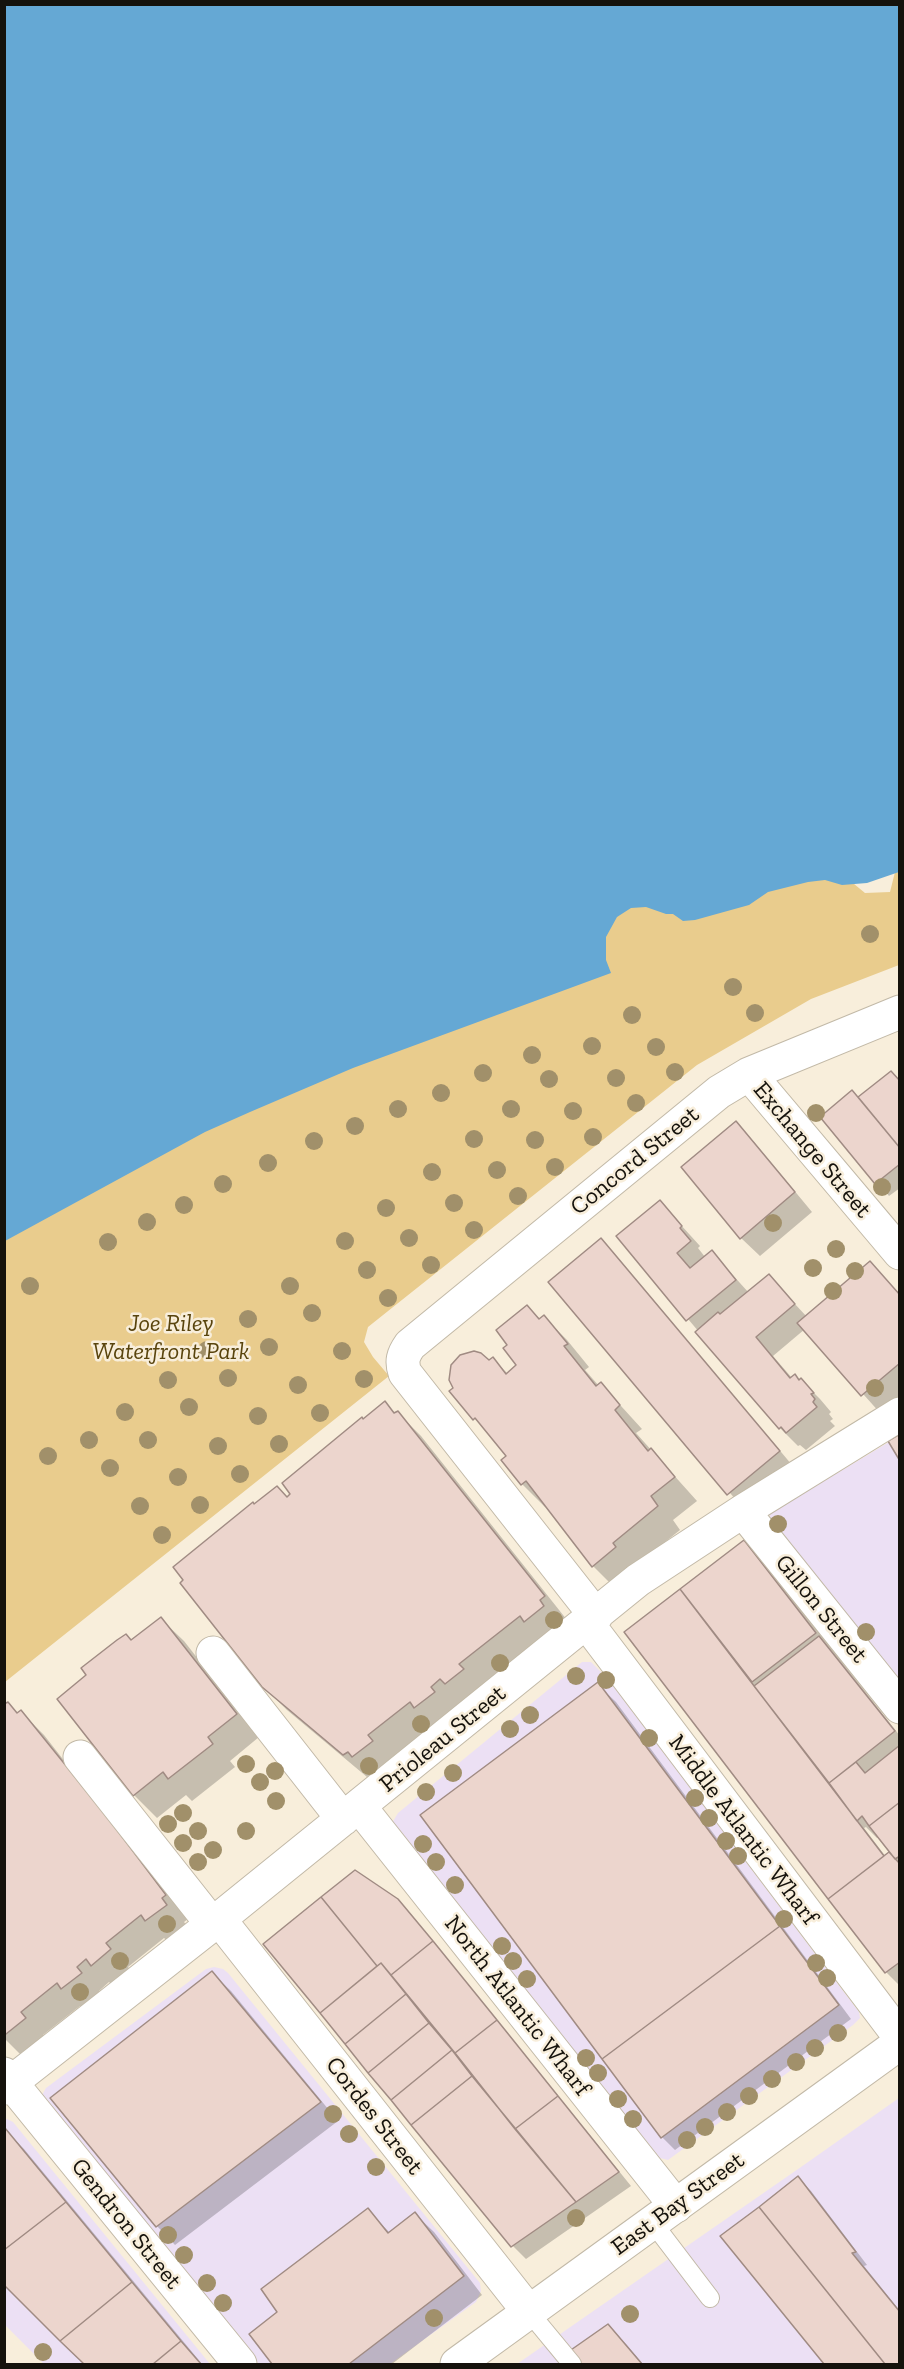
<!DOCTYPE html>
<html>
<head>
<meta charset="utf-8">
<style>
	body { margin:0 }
	#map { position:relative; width:904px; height:2369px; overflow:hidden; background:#f8eedb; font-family:"Zilla Slab",serif }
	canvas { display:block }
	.frame { position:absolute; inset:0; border:6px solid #15120c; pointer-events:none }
</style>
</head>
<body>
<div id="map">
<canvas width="904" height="2369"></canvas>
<div class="frame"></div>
</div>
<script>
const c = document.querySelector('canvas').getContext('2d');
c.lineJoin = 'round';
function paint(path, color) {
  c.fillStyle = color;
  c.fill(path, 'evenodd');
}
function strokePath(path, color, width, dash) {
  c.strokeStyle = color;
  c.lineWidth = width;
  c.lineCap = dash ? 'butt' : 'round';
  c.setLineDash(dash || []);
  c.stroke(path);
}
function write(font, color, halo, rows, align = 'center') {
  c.font = font + ' "Zilla Slab",serif';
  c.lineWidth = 5;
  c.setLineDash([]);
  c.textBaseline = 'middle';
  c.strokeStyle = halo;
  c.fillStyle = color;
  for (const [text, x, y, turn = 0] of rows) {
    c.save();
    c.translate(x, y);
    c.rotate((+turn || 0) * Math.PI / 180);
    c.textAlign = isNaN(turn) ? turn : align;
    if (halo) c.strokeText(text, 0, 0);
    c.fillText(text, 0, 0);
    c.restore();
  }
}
paint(new Path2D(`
	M 899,1436 L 899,1692 L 767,1521 L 771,1513 Z
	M 582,1662 L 591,1662 L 608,1679 L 859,2012 L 860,2018 L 853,2025 L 668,2160 L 660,2158 L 393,1830 L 392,1823 L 398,1813 Z
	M 214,1967 L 223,1969 L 228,1973 L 480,2283 L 481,2291 L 476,2302 L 390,2364 L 259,2364 L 41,2097 L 46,2088 L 206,1969 Z
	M 899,2098 L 899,2364 L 517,2364 L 801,2167 Z
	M 7,2119 L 13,2122 L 210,2364 L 44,2364 L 5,2325 L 4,2120 Z`), '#ece0f4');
paint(new Path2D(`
	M 899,695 L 899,965 L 811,999 L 697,1065 L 368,1327 L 364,1342 L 373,1357 L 389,1376 L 5,1682 L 5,1067 L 479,885 L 848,879 L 865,893 L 890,892 L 897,864 Z`), '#e9cc8d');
paint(new Path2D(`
	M 5,4 L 899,5 L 899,872 L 867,883 L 842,885 L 825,880 L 808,882 L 768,892 L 749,905 L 695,920 L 683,921 L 673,914 L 666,914 L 646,907 L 631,908 L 617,917 L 606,937 L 606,960 L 611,973 L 353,1068 L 250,1112 L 205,1132 L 5,1241 Z`), '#65a8d4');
paint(new Path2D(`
	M 891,1073 L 900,1081 L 900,1188 L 889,1196 L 822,1117 L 858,1099 Z
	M 736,1123 L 754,1142 L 812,1212 L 760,1256 L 741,1238 Z
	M 660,1202 L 700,1246 L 698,1248 L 705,1257 L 712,1252 L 749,1293 L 769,1276 L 807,1317 L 870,1263 L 900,1294 L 900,1398 L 881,1414 L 805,1329 L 773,1356 L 792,1378 L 800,1382 L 801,1380 L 820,1399 L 831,1412 L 829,1414 L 833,1419 L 830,1421 L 835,1426 L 806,1450 L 800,1445 L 798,1446 L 780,1428 L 618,1236 Z
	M 614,1253 L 792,1465 L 742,1507 L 551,1283 Z
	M 527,1307 L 541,1320 L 544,1317 L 567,1340 L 589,1367 L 585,1370 L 599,1386 L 601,1384 L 642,1429 L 636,1433 L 697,1501 L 673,1520 L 680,1530 L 634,1567 L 616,1589 L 593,1566 L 546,1506 L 545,1507 L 522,1484 L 508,1456 L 451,1391 L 493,1359 L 508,1374 L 518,1365 Z
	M 385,1403 L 396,1414 L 398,1413 L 421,1436 L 567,1620 L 390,1759 L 395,1765 L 367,1777 L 287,1710 L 263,1686 L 255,1506 L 288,1498 L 363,1421 Z
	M 744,1542 L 763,1561 L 900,1736 L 899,1985 L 886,1972 L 626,1632 ZM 866,1827 L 877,1838 L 879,1836 L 891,1852 L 886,1857 L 864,1828 Z
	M 161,1619 L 184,1641 L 259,1737 L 230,1761 L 235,1767 L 192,1801 L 186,1795 L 157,1818 L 134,1795 Z
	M 597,1684 L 616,1702 L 851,2019 L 675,2150 L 662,2137 Z
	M 8,1704 L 18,1714 L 21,1712 L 44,1735 L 188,1919 L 184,1922 L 189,1928 L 170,1943 L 164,1938 L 128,1967 L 133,1973 L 115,1988 L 109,1982 L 99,1991 L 104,1997 L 85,2011 L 80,2006 L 43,2035 L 48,2042 L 30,2056 L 25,2050 L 20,2054 L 4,2038 L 4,1706 Z
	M 397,1900 L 411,1914 L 631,2186 L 526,2259 L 513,2246 L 265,1944 Z
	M 212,1973 L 231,1991 L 338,2121 L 175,2245 L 157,2226 L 52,2098 Z
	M 5,2130 L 24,2149 L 202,2364 L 86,2364 L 4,2283 Z
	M 798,2178 L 811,2191 L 867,2265 L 864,2266 L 900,2311 L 900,2364 L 826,2364 L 722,2237 Z
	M 368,2210 L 390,2233 L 415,2214 L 434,2232 L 482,2295 L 392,2364 L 274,2364 L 251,2334 L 280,2312 Z
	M 607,2326 L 626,2344 L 643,2364 L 580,2364 Z`), '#0003');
const building = new Path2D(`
	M 891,1071 L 900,1081 L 900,1148 L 858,1097 Z
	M 852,1090 L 900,1148 L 900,1164 L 875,1184 L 820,1117 Z
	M 736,1121 L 795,1192 L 740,1239 L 681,1167 Z
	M 660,1200 L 682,1226 L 680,1228 L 691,1241 L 677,1253 L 690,1268 L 712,1250 L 736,1280 L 686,1321 L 616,1236 Z
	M 601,1238 L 780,1451 L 727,1495 L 548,1282 Z
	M 870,1261 L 900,1295 L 900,1363 L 861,1396 L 797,1323 Z
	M 769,1274 L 795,1304 L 756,1337 L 790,1378 L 795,1374 L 799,1380 L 801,1378 L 814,1393 L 811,1394 L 815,1399 L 813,1402 L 817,1407 L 786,1433 L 781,1427 L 779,1429 L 695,1332 L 718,1312 L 720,1314 Z
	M 527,1305 L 539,1319 L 544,1315 L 568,1344 L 564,1346 L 596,1386 L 601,1382 L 620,1405 L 615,1410 L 648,1451 L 651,1448 L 675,1477 L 651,1496 L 658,1506 L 613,1543 L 616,1547 L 592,1567 L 526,1481 L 521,1485 L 501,1460 L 506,1456 L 475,1418 L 473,1420 L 449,1391 L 453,1388 L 449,1380 L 451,1365 L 460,1355 L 474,1351 L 481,1353 L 489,1360 L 493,1357 L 506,1374 L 516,1365 L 503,1348 L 507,1345 L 496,1330 Z
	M 385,1401 L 394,1413 L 398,1411 L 545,1596 L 540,1600 L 544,1606 L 524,1622 L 520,1616 L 459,1664 L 464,1669 L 445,1684 L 440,1679 L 431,1687 L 435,1692 L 414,1708 L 410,1702 L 368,1735 L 373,1741 L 352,1757 L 348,1752 L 343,1755 L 262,1687 L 180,1583 L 183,1580 L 173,1567 L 253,1502 L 254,1504 L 277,1486 L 287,1497 L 290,1494 L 282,1483 L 362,1417 L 363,1419 Z
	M 900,1434 L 900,1461 L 888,1441 Z
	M 744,1540 L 816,1633 L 752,1682 L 680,1589 Z
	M 680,1589 L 884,1856 L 828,1899 L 624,1632 Z
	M 161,1617 L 237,1714 L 208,1737 L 213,1744 L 168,1779 L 163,1772 L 133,1796 L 57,1699 L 86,1675 L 81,1668 L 117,1640 L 126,1634 L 131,1640 Z
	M 819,1636 L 895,1731 L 829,1783 L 754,1686 Z
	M 598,1682 L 780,1926 L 602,2059 L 420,1815 Z
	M 8,1702 L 17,1713 L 21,1710 L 105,1814 L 166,1895 L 162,1898 L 167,1905 L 145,1921 L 141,1915 L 106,1943 L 111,1949 L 91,1966 L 86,1959 L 77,1967 L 82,1973 L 61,1989 L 57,1983 L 21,2012 L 26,2018 L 6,2034 L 4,2032 L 4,1704 Z
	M 900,1745 L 900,1802 L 869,1826 L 862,1816 L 857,1821 L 829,1783 L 856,1762 L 865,1773 Z
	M 900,1802 L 900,1856 L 895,1859 L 869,1826 Z
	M 889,1852 L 900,1864 L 900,1962 L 885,1973 L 828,1899 Z
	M 355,1870 L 398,1899 L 433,1941 L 391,1975 L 381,1963 L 377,1966 L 321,1897 Z
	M 321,1897 L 377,1966 L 320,2013 L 263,1944 Z
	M 780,1926 L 839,2005 L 661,2138 L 602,2059 Z
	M 433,1941 L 497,2020 L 455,2053 L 391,1975 Z
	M 381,1963 L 406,1994 L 345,2044 L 320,2013 Z
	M 212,1971 L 321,2102 L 156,2227 L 50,2098 Z
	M 406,1994 L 429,2023 L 368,2073 L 345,2044 Z
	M 497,2020 L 558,2096 L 515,2129 L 455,2053 Z
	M 429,2023 L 452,2050 L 391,2100 L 368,2073 Z
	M 452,2050 L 472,2076 L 411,2125 L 391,2100 Z
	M 472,2076 L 576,2202 L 511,2247 L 411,2125 Z
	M 558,2096 L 619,2172 L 576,2202 L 515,2129 Z
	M 5,2128 L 66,2202 L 4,2250 L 4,2129 Z
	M 798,2176 L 856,2252 L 852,2253 L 900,2312 L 900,2364 L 885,2364 L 759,2207 Z
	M 66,2202 L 132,2282 L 60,2341 L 4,2285 L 4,2250 Z
	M 759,2207 L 885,2364 L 824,2364 L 720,2236 Z
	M 368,2208 L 388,2233 L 415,2212 L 464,2276 L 349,2364 L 272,2364 L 249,2334 L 277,2312 L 261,2289 Z
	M 132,2282 L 181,2341 L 153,2364 L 84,2364 L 60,2341 Z
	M 608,2324 L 642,2364 L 578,2364 L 568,2352 Z
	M 181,2341 L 201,2364 L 153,2364 L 158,2360 Z`);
paint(building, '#ecd5cd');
strokePath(building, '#a08b83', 1.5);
const lane = new Path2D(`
	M 653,2223 L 710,2298
	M 529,2312 L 572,2364`);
const street = new Path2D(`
	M 749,1074 L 900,1253
	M 743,1511 L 900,1707
	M 596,1616 L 405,1373 C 401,1361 403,1355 410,1345 L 719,1092 L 749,1074 L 900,1012
	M 587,1623 L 900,2037
	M 213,1653 L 343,1819
	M 80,1757 L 212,1924
	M 359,1806 L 676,2206
	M 219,1919 L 529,2312
	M 4,2074 L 240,2364
	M 4,2088 L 219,1919 L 638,1580 L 743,1511 L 900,1414`);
const secondary = new Path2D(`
	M 457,2364 L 900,2043`);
strokePath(lane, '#c2b9a7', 20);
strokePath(street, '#c2b9a7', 35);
strokePath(secondary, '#c2b9a7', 35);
strokePath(lane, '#fff', 18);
strokePath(street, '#fff', 33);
strokePath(secondary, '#fff', 33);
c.fillStyle = '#a1906a';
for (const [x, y] of [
	[870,934],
	[733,987],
	[755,1013],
	[632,1015],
	[592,1046],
	[656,1047],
	[532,1055],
	[675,1072],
	[483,1073],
	[616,1078],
	[549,1079],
	[441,1093],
	[636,1103],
	[398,1109],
	[511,1109],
	[573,1111],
	[816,1113],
	[355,1126],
	[593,1137],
	[474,1139],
	[535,1140],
	[314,1141],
	[268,1163],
	[555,1167],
	[497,1170],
	[432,1172],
	[223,1184],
	[882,1187],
	[518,1196],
	[454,1203],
	[184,1205],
	[386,1208],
	[147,1222],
	[773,1223],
	[474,1230],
	[409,1238],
	[345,1241],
	[108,1242],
	[836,1249],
	[431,1265],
	[813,1268],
	[367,1270],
	[855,1271],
	[30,1286],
	[290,1286],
	[833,1291],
	[388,1298],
	[312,1313],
	[248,1319],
	[269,1347],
	[207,1350],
	[342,1351],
	[228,1378],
	[364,1379],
	[168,1380],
	[298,1385],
	[875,1388],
	[189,1407],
	[125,1412],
	[320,1413],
	[258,1416],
	[89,1440],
	[148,1440],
	[279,1444],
	[218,1446],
	[48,1456],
	[110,1468],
	[240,1474],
	[178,1477],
	[200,1505],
	[140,1506],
	[778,1524],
	[162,1535],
	[554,1620],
	[866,1632],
	[500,1663],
	[576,1676],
	[606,1680],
	[530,1715],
	[421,1724],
	[510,1729],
	[649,1738],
	[246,1764],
	[369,1766],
	[275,1771],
	[453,1773],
	[260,1782],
	[426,1792],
	[695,1798],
	[276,1801],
	[183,1813],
	[709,1818],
	[168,1824],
	[198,1831],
	[246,1831],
	[726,1841],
	[183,1843],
	[423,1844],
	[213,1850],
	[738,1856],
	[198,1862],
	[436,1862],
	[455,1885],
	[784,1919],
	[167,1924],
	[502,1946],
	[120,1961],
	[513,1961],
	[816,1963],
	[827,1978],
	[527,1979],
	[80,1992],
	[838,2033],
	[815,2048],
	[586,2058],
	[796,2062],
	[598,2073],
	[772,2079],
	[749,2096],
	[618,2099],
	[727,2112],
	[333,2114],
	[633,2119],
	[705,2127],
	[349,2134],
	[687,2140],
	[376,2167],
	[576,2218],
	[168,2235],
	[184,2255],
	[207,2283],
	[223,2303],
	[630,2314],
	[434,2318],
	[43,2352]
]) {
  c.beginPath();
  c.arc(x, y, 9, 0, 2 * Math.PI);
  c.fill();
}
write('24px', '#15120c', '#f8eedb', [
	["Exchange Street",812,1150,50],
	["Concord Street",635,1161,-39],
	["Gillon Street",821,1609,51],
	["Prioleau Street",443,1739,-39],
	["Middle Atlantic Wharf",743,1830,53],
	["North Atlantic Wharf",517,2006,52],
	["Cordes Street",374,2116,52],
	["East Bay Street",678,2204,-36],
	["Gendron Street",126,2224,51]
]);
write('italic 24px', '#59440d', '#f8eedb', [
	["Joe Riley",171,1324],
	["Waterfront Park",171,1352]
]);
</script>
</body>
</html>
